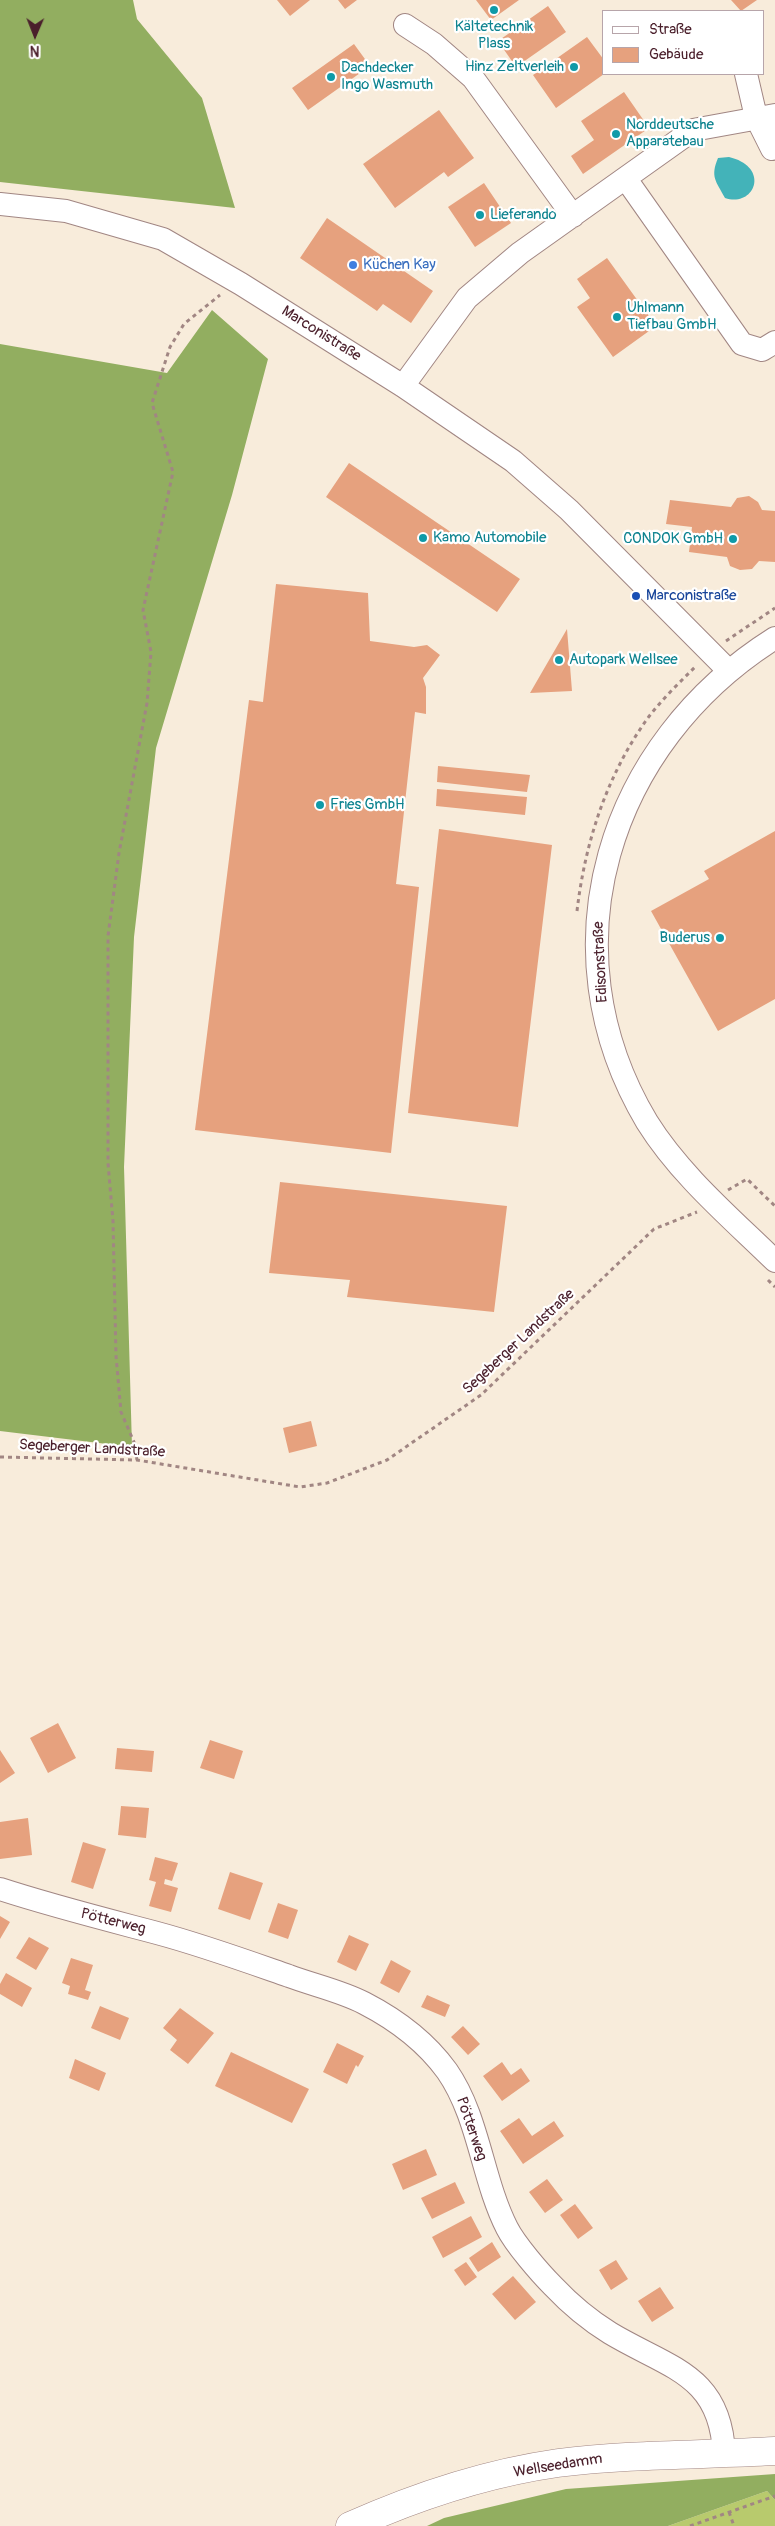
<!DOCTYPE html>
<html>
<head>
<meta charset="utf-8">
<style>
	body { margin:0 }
	#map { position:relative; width:775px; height:2526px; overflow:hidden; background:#f8ecdb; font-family:Pangolin,sans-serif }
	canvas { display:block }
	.legend { position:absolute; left:602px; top:10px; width:162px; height:65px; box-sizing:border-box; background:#fff; border:1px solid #b7a5aa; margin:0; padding:6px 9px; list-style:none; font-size:15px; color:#4a1f2b }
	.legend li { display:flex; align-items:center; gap:10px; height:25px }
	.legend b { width:25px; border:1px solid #b7a5aa }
	.north { position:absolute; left:10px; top:10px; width:50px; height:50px; -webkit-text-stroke:4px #fff; paint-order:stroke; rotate:181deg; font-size:14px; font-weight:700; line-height:20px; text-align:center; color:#4a1f2b }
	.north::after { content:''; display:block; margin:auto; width:18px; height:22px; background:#4a1f2b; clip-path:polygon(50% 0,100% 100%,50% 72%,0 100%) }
</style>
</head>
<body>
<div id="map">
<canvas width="775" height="2526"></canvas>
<ul class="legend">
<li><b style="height:6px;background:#fff"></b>Straße</li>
<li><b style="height:14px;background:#e6a17e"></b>Gebäude</li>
</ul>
<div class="north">N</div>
</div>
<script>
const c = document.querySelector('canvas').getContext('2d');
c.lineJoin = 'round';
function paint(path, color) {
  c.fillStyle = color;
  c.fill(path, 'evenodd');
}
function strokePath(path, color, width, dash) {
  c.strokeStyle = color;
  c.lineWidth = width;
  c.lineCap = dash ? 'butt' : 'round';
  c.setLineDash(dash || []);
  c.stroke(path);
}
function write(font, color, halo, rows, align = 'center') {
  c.font = font + ' Pangolin,sans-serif';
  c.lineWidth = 4.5;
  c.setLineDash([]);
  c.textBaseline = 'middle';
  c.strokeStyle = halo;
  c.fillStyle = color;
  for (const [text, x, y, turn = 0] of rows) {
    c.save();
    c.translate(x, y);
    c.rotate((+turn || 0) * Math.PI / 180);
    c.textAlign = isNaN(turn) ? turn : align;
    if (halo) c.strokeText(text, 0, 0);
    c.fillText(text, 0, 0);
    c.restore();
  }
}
paint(new Path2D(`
	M 767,2491 L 775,2500 L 775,2526 L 668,2526 Z`), '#b8ca6d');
paint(new Path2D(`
	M 0,0 L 133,0 L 137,19 L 202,98 L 235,208 L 0,182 Z
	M 212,310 L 268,359 L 232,495 L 156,748 L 134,937 L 124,1167 L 132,1447 L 0,1431 L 0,344 L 167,373 Z
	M 775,2474 L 775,2500 L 767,2491 L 668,2526 L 427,2526 L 444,2518 L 566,2489 Z`), '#92ae60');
paint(new Path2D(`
	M 729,157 C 771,167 755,208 725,198 C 716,181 710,177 718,158 Z`), '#43b3b9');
paint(new Path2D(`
	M 277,0 L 310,0 L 290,16 Z
	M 338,0 L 357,0 L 345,9 Z
	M 476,0 L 519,0 L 491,20 Z
	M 731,0 L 757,0 L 741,11 Z
	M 548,6 L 566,32 L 516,67 L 498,41 Z
	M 587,37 L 604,60 L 604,74 L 556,108 L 533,75 Z
	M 354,44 L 370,66 L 308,110 L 292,88 Z
	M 624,92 L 649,128 L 583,174 L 571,156 L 594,140 L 581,121 Z
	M 439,110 L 474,158 L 448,177 L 444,172 L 395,208 L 363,164 Z
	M 484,183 L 511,223 L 475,247 L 448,207 Z
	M 327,218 L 433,291 L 411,323 L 383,304 L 377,311 L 300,258 Z
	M 607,258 L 656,326 L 613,357 L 577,307 L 590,298 L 577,279 Z
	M 349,463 L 520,579 L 497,612 L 326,497 Z
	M 749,496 L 758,502 L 762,510 L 775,511 L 775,562 L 759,561 L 752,569 L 740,570 L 730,566 L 727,557 L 689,552 L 692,527 L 666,524 L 670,500 L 731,507 L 737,498 Z
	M 276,584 L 368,593 L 370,641 L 414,647 L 427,645 L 440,655 L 423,678 L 426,687 L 426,714 L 415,712 L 396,884 L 419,887 L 391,1153 L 195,1130 L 249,700 L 263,702 Z
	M 567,629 L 572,691 L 530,693 Z
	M 438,766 L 530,775 L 527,792 L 437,782 Z
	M 437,789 L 527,797 L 525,815 L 436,806 Z
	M 439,829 L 552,845 L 518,1127 L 408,1113 Z
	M 775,831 L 775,999 L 718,1031 L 651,911 L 709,879 L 704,871 Z
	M 280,1182 L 507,1206 L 494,1312 L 347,1297 L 350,1280 L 269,1273 Z
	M 311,1421 L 317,1446 L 289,1453 L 283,1428 Z
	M 58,1723 L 76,1758 L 48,1773 L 30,1738 Z
	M 210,1740 L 243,1751 L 234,1779 L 200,1768 Z
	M 117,1748 L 154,1751 L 152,1772 L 115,1769 Z
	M 0,1750 L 15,1773 L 0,1783 Z
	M 121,1806 L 149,1808 L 146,1838 L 118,1835 Z
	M 28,1818 L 32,1855 L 0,1859 L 0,1822 Z
	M 83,1842 L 106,1849 L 93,1889 L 71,1882 Z
	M 155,1857 L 178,1863 L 172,1881 L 165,1879 L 164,1884 L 178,1888 L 171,1912 L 149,1906 L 156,1882 L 149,1880 Z
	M 230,1872 L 263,1883 L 250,1920 L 218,1909 Z
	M 278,1903 L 298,1910 L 288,1939 L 268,1932 Z
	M 0,1916 L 10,1922 L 0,1939 Z
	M 349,1935 L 369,1944 L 356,1971 L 337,1962 Z
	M 29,1937 L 49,1948 L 36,1970 L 16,1958 Z
	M 71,1958 L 93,1965 L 85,1990 L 91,1992 L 88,2000 L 68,1994 L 70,1986 L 62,1983 Z
	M 391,1960 L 411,1971 L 399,1993 L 380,1983 Z
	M 6,1973 L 32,1988 L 22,2007 L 0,1994 L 0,1984 Z
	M 427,1995 L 450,2005 L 445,2017 L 421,2007 Z
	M 100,2006 L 129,2018 L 120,2040 L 91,2028 Z
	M 180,2008 L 214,2033 L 188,2064 L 170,2050 L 177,2040 L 163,2028 Z
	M 463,2026 L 480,2044 L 468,2055 L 451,2037 Z
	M 337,2043 L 364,2056 L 358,2067 L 356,2065 L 347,2084 L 323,2072 Z
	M 231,2052 L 309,2089 L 292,2123 L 215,2086 Z
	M 75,2059 L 106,2073 L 99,2091 L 69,2078 Z
	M 502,2062 L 511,2075 L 521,2068 L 530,2081 L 502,2101 L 483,2076 Z
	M 519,2118 L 532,2136 L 554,2121 L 564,2136 L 523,2164 L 500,2131 Z
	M 426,2149 L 437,2175 L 403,2190 L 392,2164 Z
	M 547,2179 L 563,2200 L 545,2213 L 529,2192 Z
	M 455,2182 L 465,2203 L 432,2219 L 421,2198 Z
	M 575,2204 L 593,2228 L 578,2239 L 560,2215 Z
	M 471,2216 L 482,2237 L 443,2258 L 432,2237 Z
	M 492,2242 L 501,2257 L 478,2272 L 469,2258 Z
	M 616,2260 L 628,2279 L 611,2290 L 599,2270 Z
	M 466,2262 L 477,2277 L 465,2286 L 454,2270 Z
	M 513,2276 L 536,2302 L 515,2320 L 492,2294 Z
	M 660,2287 L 674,2308 L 652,2322 L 638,2301 Z`), '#e6a17e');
const minor = new Path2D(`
	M 405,25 L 434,44 L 473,78 L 573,216
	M 746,74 L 756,117
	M 772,149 L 756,117 L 775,138
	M 626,179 L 742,344 L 762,350 L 775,342
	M 0,204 L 66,211 L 163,239 L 241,284 L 403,386 L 513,461 L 569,510 L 729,671
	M 403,386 L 467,298 L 520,253 L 693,130 L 775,115
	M 775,638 C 608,743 543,948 647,1122 C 680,1175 731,1218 775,1261
	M 0,1889 C 52,1906 104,1919 157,1933 C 202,1945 246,1961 289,1976 C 313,1985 341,1991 364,2003 C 395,2019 426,2042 447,2071 C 479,2117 482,2179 507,2228 C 515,2244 540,2273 553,2286 C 570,2304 589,2320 610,2333 C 668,2368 721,2374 724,2454`);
const major = new Path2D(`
	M 350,2526 C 415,2497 488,2473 558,2463 C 630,2454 703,2455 775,2451`);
strokePath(minor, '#a18683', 24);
strokePath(major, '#a18683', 29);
strokePath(new Path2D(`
	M 726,641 L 775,608
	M 577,911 C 585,843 606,778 645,722 C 659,702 679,683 696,666
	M 728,1190 L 747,1179 L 775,1206
	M 768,1280 L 775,1287
	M 0,1457 L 137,1460 L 300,1487 L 327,1483 L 387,1460 L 481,1395 L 654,1229 L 697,1212
	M 137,1460 L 134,1442 L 121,1412 L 116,1356 L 113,1221 L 108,1163 L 108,936 L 119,853 L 147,703 L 151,652 L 143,610 L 173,472 L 152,403 L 170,347 L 184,324 L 220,295
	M 729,2512 L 734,2526
	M 690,2526 L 775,2496`), '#a18683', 3, [4, 4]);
strokePath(minor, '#fff', 22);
strokePath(major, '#fff', 28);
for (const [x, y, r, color] of [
	[494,10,5,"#0f9aa8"],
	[574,67,5,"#0f9aa8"],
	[331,77,5,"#0f9aa8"],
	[616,134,5,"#0f9aa8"],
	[480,215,5,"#0f9aa8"],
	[353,265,5,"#3f7fe0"],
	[617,317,5,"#0f9aa8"],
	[423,538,5,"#0f9aa8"],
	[733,539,5,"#0f9aa8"],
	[636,596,5,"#1a4fb4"],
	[559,660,5,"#0f9aa8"],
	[320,805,5,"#0f9aa8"],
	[720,938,5,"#0f9aa8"]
]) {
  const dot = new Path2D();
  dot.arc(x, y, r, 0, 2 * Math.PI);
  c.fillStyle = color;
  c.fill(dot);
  strokePath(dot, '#fff', 2);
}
write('15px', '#0d838f', '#fff', [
	["Kältetechnik",494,27,"center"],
	["Plass",494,44,"center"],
	["Hinz Zeltverleih",564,67,"right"],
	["Dachdecker",341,68],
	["Ingo Wasmuth",341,85],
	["Norddeutsche",626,125],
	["Apparatebau",626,142],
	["Lieferando",490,215],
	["Uhlmann",627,308],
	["Tiefbau GmbH",627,325],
	["Kamo Automobile",433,538],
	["CONDOK GmbH",723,539,"right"],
	["Autopark Wellsee",569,660],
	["Fries GmbH",330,805],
	["Buderus",710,938,"right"]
], 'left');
write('15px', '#366cbe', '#fff', [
	["Küchen Kay",363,265]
], 'left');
write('15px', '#4a1f2b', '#fff', [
	["Marconistraße",321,334,32],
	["Edisonstraße",601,962,-93],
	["Segeberger Landstraße",519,1342,-43],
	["Segeberger Landstraße",92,1449,3],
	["Pötterweg",113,1922,14],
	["Pötterweg",471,2129,71],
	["Wellseedamm",558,2466,-9]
]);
write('15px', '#164399', '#fff', [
	["Marconistraße",646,596]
], 'left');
</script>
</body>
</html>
